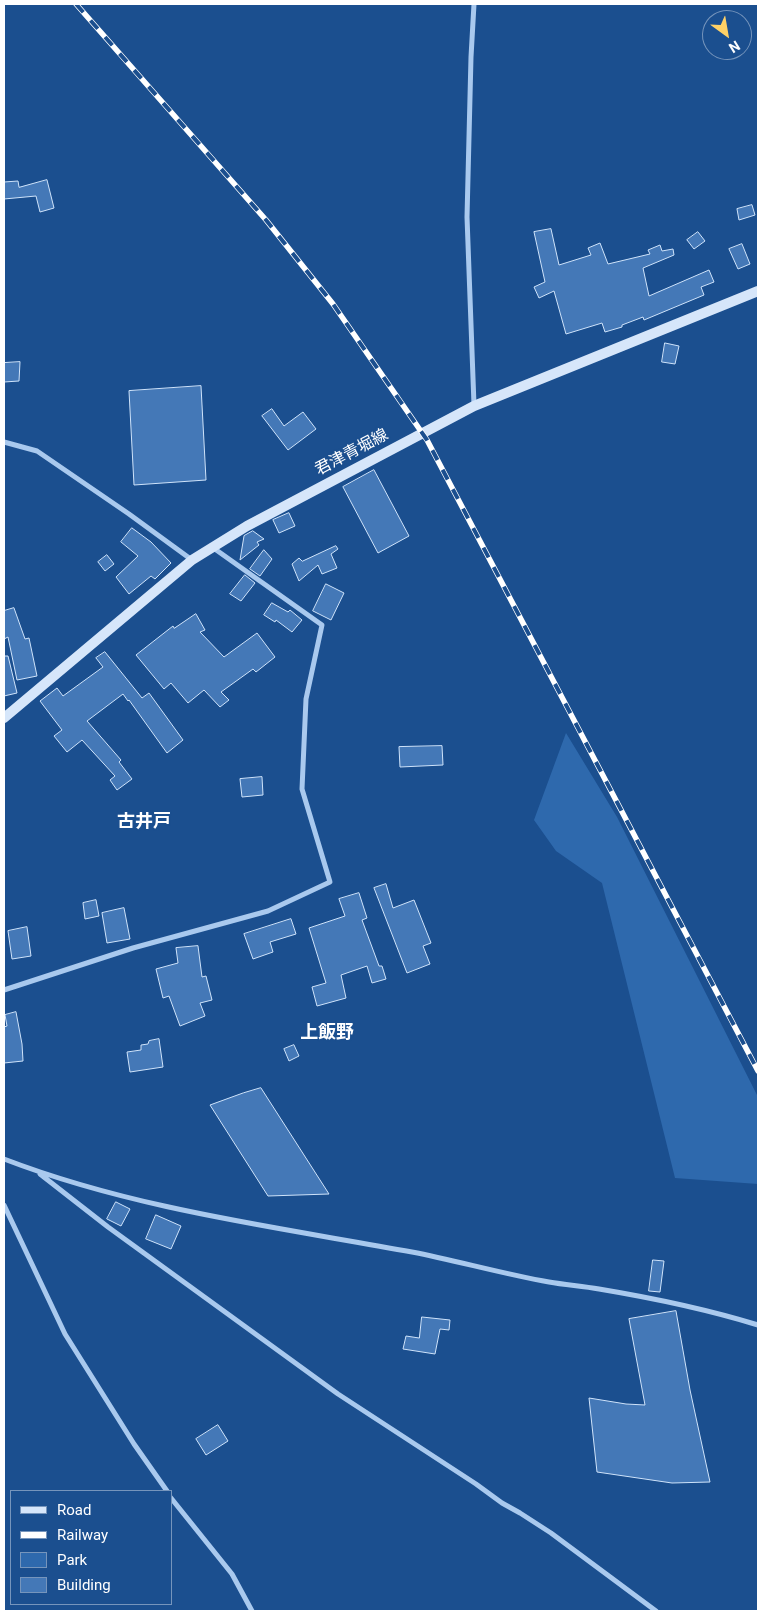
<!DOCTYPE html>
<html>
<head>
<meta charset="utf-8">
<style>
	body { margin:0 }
	#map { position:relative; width:762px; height:1615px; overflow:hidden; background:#1b4f8f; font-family:Roboto,sans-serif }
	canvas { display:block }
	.frame { position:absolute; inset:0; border:5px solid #fff; pointer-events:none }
	.legend { position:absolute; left:10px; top:1490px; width:162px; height:115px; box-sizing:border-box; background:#1b4f8f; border:1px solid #7695bc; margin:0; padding:6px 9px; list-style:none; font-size:15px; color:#fff }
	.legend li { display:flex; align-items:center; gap:10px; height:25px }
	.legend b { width:25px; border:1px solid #7695bc }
	.north { position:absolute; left:702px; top:10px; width:50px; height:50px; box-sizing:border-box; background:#1b4f8f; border:1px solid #7695bc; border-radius:50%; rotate:148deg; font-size:14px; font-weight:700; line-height:20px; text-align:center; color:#fff }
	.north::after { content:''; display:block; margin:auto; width:18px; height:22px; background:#ffd166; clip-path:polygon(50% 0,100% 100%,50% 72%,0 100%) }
</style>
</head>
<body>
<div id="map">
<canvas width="762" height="1615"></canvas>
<div class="frame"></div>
<ul class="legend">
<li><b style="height:6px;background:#d6e6fa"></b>Road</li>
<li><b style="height:6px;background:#fff"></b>Railway</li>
<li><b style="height:14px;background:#2e69ad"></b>Park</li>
<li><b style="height:14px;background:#4478b7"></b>Building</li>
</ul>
<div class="north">N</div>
</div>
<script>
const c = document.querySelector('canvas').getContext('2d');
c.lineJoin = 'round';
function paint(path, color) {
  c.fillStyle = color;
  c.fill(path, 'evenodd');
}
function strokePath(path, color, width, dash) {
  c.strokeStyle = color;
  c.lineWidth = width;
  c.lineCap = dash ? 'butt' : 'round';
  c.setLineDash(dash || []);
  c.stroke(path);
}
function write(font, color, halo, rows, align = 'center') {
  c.font = font + ' Roboto,"Noto Sans JP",sans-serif';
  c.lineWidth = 4;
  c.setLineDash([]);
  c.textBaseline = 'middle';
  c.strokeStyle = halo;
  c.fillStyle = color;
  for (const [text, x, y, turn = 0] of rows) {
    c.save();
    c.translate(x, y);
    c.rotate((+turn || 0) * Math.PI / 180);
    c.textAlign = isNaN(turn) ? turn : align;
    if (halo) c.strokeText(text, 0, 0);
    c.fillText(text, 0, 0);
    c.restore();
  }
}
paint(new Path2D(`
	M 566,733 L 617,817 L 758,1097 L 758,1184 L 675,1178 L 602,883 L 556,851 L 534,820 Z`), '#2e69ad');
const building = new Path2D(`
	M 47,180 L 54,208 L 40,212 L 36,196 L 4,199 L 4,182 L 18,181 L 19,187 Z
	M 752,205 L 755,215 L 739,220 L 737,209 Z
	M 551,229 L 559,265 L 591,255 L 588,248 L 600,243 L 608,264 L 650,254 L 648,250 L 660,245 L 662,251 L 673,249 L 674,255 L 643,268 L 649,296 L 709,270 L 714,282 L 701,287 L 704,295 L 644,320 L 643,317 L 622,325 L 622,327 L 605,332 L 602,323 L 566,334 L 554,291 L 539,298 L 534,287 L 545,282 L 534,232 Z
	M 698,232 L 705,241 L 694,249 L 687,240 Z
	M 742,244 L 750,264 L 738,269 L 729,249 Z
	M 665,343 L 679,346 L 675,364 L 662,362 Z
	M 20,362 L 19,381 L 4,382 L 4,363 Z
	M 201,386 L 206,480 L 134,485 L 129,391 Z
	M 272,409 L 284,426 L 303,412 L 316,429 L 288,450 L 262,416 Z
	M 374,470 L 409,536 L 378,553 L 343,487 Z
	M 289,513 L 295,526 L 279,533 L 273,520 Z
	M 132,528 L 151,542 L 171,563 L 155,579 L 151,576 L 129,594 L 116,577 L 138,556 L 121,542 Z
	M 253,531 L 264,539 L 257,542 L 259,545 L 240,560 L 244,536 Z
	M 336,546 L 338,549 L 331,554 L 337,568 L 322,574 L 318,565 L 299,581 L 292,564 L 299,558 L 302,561 Z
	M 264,550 L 272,559 L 260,576 L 250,569 Z
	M 107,555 L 114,564 L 105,571 L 98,562 Z
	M 245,575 L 255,583 L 241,601 L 230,594 Z
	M 326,584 L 344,593 L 331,620 L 313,611 Z
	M 272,603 L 288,612 L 290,610 L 302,620 L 292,632 L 276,620 L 275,622 L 264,615 Z
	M 14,608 L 25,639 L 29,638 L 37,676 L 17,680 L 8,637 L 4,639 L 4,611 Z
	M 196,614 L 205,630 L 200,632 L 224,657 L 257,633 L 275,657 L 256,672 L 253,669 L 221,692 L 229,700 L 220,707 L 204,690 L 188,703 L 171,683 L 164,689 L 136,655 L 173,626 L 174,628 Z
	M 105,652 L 142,698 L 149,693 L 183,740 L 167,753 L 129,700 L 128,701 L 123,694 L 87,721 L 121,760 L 119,762 L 132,779 L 117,790 L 110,780 L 115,776 L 82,740 L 67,752 L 54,736 L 62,730 L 40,701 L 57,688 L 63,696 L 103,667 L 96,658 Z
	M 4,656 L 8,656 L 17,693 L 4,696 Z
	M 442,746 L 443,765 L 400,767 L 399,747 Z
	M 262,777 L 263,795 L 242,797 L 240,779 Z
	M 386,884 L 393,908 L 414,900 L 431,943 L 423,946 L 430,964 L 407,973 L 374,888 Z
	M 359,893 L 367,918 L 362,920 L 379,966 L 382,966 L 386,979 L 372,983 L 367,966 L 341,975 L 346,998 L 317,1006 L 312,987 L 326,983 L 309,928 L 345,916 L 339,899 Z
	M 96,900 L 99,916 L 85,919 L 83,903 Z
	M 124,908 L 130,939 L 107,943 L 102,913 Z
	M 291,919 L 296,934 L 270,942 L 273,952 L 253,959 L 244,934 Z
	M 27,927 L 31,956 L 12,959 L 8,931 Z
	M 198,946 L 202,977 L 206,976 L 212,1000 L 200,1003 L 205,1016 L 180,1026 L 169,996 L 163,998 L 156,969 L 178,963 L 176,948 Z
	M 16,1012 L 22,1044 L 23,1061 L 4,1063 L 4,1027 L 7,1026 L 5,1015 Z
	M 159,1039 L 163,1067 L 130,1072 L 127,1052 L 141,1050 L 141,1045 L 148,1044 L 149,1041 Z
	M 294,1045 L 299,1056 L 289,1061 L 284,1049 Z
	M 261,1088 L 329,1194 L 268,1196 L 210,1105 L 243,1093 Z
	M 116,1202 L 130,1209 L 121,1226 L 107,1219 Z
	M 156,1215 L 181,1226 L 171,1249 L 146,1239 Z
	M 653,1260 L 664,1261 L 660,1292 L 649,1291 Z
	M 676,1311 L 690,1390 L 710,1482 L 672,1483 L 597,1472 L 589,1398 L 626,1404 L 645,1405 L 629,1319 Z
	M 422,1317 L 450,1320 L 449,1330 L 440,1329 L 435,1354 L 403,1349 L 406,1336 L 419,1338 Z
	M 218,1425 L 228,1441 L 206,1455 L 196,1439 Z`);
paint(building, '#4478b7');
strokePath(building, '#cfe3fa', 1);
strokePath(new Path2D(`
	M 474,405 L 467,217 L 471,57 L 474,4
	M 4,442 L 37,451 L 129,514 L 192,560
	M 4,990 L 133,948 L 268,911 L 330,882 L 302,789 L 306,699 L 322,625 L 212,547
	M 4,1159 C 134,1209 276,1227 412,1252 C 458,1261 503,1274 549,1282 C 566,1285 582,1286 599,1289 C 653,1298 706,1309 758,1325
	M 40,1174 L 108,1227 L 338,1394 L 476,1484 L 502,1503 L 520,1513 L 551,1533 L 656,1611
	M 4,1205 L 65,1334 L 134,1444 L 167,1491
	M 171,1498 L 232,1574 L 252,1611`), '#a9c9ee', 5);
strokePath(new Path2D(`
	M 4,718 L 192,560 L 247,526 L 474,406 L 758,291`), '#d6e6fa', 10);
const rail = new Path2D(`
	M 76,4 L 266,220 L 333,304 L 427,440 L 758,1071`);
strokePath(rail, '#fff', 5.5);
strokePath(rail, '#1b4f8f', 4, [11]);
write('16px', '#fff', '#1b4f8f', [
	["君津青堀線",352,453,-28]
]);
write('bold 18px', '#fff', '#1b4f8f', [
	["古井戸",144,822],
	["上飯野",327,1033]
]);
</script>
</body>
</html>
